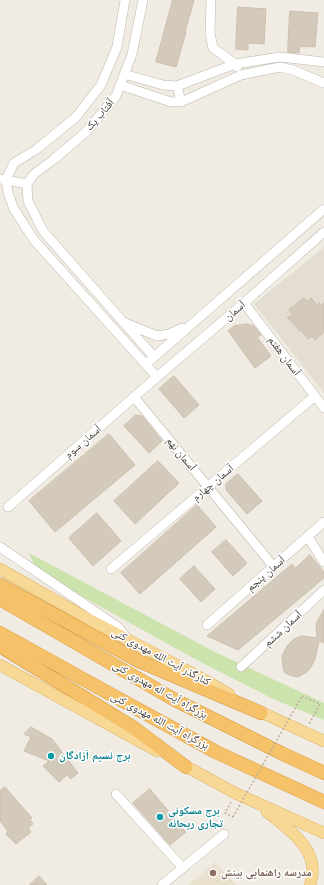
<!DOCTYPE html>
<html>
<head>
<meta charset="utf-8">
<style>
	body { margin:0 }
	canvas { display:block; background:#f1ece3 }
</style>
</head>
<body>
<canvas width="324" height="885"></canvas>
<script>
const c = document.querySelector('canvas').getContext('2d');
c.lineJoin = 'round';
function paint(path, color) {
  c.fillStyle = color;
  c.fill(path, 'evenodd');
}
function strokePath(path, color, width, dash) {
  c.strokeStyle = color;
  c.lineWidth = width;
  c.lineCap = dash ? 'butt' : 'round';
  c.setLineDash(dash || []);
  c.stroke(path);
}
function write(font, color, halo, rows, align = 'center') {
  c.font = font + ' Montserrat,"Noto Naskh Arabic",sans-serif';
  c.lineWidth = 3;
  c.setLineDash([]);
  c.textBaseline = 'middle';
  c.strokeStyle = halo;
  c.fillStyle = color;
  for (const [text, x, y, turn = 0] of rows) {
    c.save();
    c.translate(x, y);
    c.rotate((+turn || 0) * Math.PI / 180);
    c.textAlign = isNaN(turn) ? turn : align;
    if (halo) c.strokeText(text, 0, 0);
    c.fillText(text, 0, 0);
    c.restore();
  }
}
paint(new Path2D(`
	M 324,247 L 324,393 L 254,304 Z`), '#e4ded2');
paint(new Path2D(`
	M 215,862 L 236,885 L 189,885 Z`), '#e9e0ce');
paint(new Path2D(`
	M 29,553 L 215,652 L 324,703 L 324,720 L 273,699 L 193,658 L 76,593 L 36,569 Z`), '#cde3ae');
const building = new Path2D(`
	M 173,0 L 194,0 L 185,32 L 186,32 L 176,67 L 156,62 Z
	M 238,7 L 266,9 L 264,44 L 248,43 L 248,50 L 236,49 Z
	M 290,11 L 318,13 L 315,47 L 300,46 L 299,53 L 288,52 Z
	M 304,298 L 307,302 L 311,298 L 317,305 L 319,303 L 320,306 L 324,303 L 324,332 L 315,340 L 312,336 L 308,339 L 301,330 L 300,331 L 287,317 L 293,315 L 289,310 Z
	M 248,324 L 254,326 L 261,335 L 257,337 L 271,356 L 255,368 L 228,331 L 234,326 Z
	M 174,376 L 199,405 L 184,418 L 159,389 Z
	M 136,415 L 142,416 L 162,441 L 149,453 L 124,426 Z
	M 109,434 L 135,465 L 55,532 L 29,501 Z
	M 158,461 L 179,483 L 135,524 L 114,501 Z
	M 238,474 L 262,501 L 247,514 L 226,490 L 226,484 Z
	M 197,505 L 216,527 L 140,594 L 121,573 Z
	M 97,513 L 121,541 L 93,566 L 69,538 Z
	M 226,540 L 247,563 L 233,576 L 212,552 Z
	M 310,555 L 324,572 L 324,578 L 238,650 L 207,636 L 292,564 L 295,568 Z
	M 194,566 L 215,589 L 201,602 L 180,579 Z
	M 324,610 L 324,643 L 319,641 L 315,659 L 311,667 L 307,672 L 298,677 L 292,676 L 285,673 L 283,668 L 282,656 L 287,646 L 294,639 L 302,636 L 317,638 L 316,624 Z
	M 31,727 L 52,739 L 78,773 L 71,779 L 67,775 L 59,782 L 43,766 L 49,761 L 24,751 L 31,737 L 24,734 Z
	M 5,787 L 32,818 L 30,820 L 33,824 L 28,828 L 31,832 L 16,844 L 6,834 L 8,831 L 0,821 L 0,791 Z
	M 150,789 L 186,832 L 170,845 L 133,803 Z
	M 39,876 L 47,885 L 30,885 Z`);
paint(building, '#d4cabc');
strokePath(building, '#ccbead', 1);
const minor = new Path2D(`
	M 125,0 L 117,47 L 101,85 L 76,117 L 37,149 L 14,163 L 6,179 L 8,193 L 14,209 L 34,240 L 157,377
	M 211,0 L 210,33 L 213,48 L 235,64 L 237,67
	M 324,62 L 280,57 L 235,64 L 177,86 L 181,102 L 241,75 L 280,67 L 293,70 L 324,83
	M 124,74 L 163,85 L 177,86
	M 120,85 L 171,102 L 181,102
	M 0,179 L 27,184
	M 27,184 L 34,174 L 53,160 L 86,132 L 116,96 L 132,54 L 143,0
	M 27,184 L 28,201 L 43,231 L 154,357
	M 244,303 L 324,408
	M 125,323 L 157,336 L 169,334 L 182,328
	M 146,364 L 324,209
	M 134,397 L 274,567
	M 8,507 L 157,377 L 244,303 L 324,232
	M 308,537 L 324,562
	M 0,547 L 118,627 L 126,637
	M 111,569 L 315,396
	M 207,625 L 324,522
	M 241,667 L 324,590
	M 116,794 L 183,868
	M 162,885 L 224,834`);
const major = new Path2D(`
	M 0,569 L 92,621 L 194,674 L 229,694
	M 0,665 L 157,751
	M 254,709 L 324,741
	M 180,763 L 235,793 L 324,833
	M 267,812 C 290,830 322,851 310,885`);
const highway = new Path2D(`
	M 0,585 L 139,661 L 261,713
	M 0,599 L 175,700 L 283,754 L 324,773
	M 0,633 L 121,700 L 216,752 L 324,802
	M 0,646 L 134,728 L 186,767`);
strokePath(minor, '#beb6aa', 10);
strokePath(major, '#dcb366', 12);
strokePath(highway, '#d3953a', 14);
strokePath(new Path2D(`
	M 302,696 L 320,704 L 309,724
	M 231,802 L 225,813 L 233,817`), '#bcae99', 1.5, [2, 2]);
strokePath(minor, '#fff', 9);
strokePath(major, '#f8d895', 11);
strokePath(highway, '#f5c169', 13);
strokePath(new Path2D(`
	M 233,817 L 302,696`), '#bcae99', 1.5, [2, 2]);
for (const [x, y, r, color] of [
	[51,756,4,"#0f9aa8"],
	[160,817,4,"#0f9aa8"],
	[213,873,4,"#8d6e63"]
]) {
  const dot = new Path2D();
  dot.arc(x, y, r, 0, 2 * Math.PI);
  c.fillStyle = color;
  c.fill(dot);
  strokePath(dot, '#fff', 1.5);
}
write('11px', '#423c34', '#fff', [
	["آفتاب یک",100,115,-49],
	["آسمان",235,311,-40],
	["آسمان هفتم",284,356,53],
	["آسمان سوم",83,442,-41],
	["آسمان نهم",181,454,51],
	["آسمان چهارم",213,483,-40],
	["آسمان پنجم",266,574,-41],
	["آسمان ششم",283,629,-43],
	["کنارگذر آیت الله مهدوی کنی",161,657,28],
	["بزرگراه آیت اله مهدوی کنی",160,690,29],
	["بزرگراه آیت الله مهدوی کنی",160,721,28]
]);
write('bold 11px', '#0d838f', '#fff', [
	["برج نسیم آزادگان",59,756],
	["برج مسکونی",168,811],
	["تجاری ریحانه",168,824]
], 'left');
write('bold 11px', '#785e54', '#fff', [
	["مدرسه راهنمایی بینش",221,873]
], 'left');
</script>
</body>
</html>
